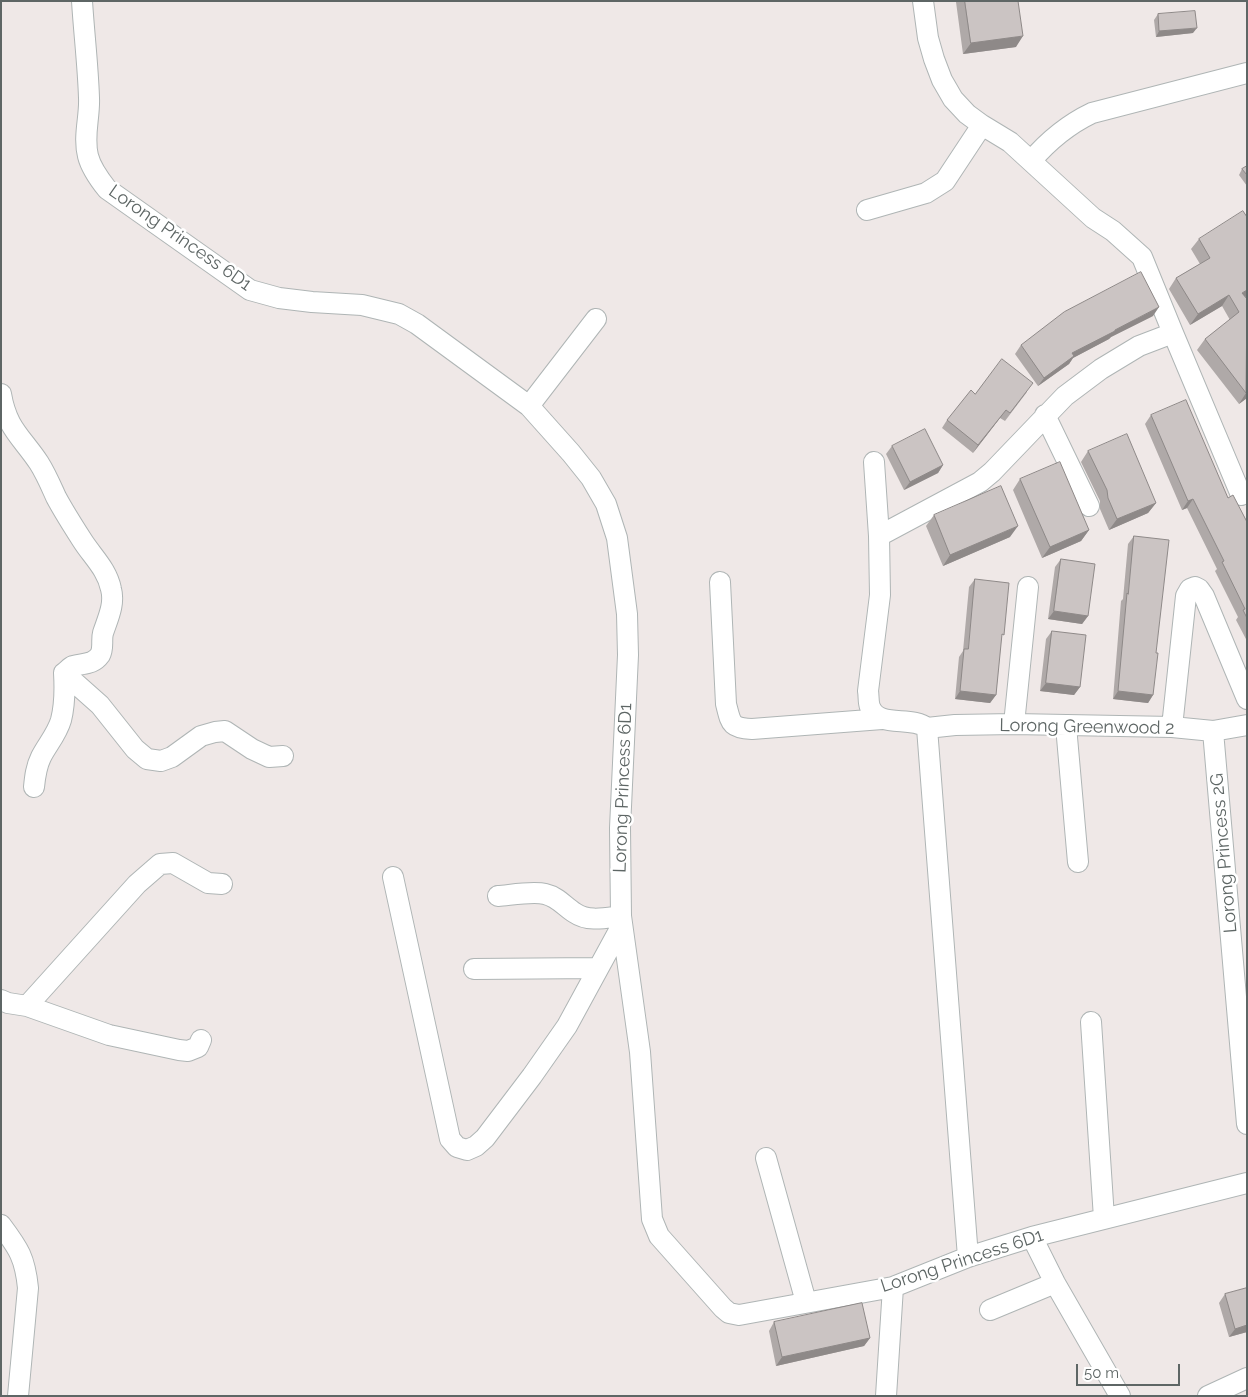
<!DOCTYPE html>
<html>
<head>
<meta charset="utf-8">
<style>
	body { margin:0 }
	#map { position:relative; width:1248px; height:1397px; overflow:hidden; background:#efe8e7; font-family:Raleway,sans-serif }
	canvas { display:block }
	.frame { position:absolute; inset:0; border:2px solid #5e6665; pointer-events:none }
	.scale { position:absolute; left:1076px; top:1364px; width:104px; height:22px; box-sizing:border-box; border:2px solid #5e6665; border-top:0; padding-left:6px; font-size:15px; line-height:18px; white-space:nowrap; color:#5e6665; -webkit-text-stroke:4px #fff; paint-order:stroke }
</style>
</head>
<body>
<div id="map">
<canvas width="1248" height="1397"></canvas>
<div class="frame"></div>
<div class="scale">50 m</div>
</div>
<script>
const c = document.querySelector('canvas').getContext('2d');
c.lineJoin = 'round';
function strokePath(path, color, width, dash) {
  c.strokeStyle = color;
  c.lineWidth = width;
  c.lineCap = dash ? 'butt' : 'round';
  c.setLineDash(dash || []);
  c.stroke(path);
}
function paint(path, color) {
  c.fillStyle = color;
  c.fill(path, 'evenodd');
}
function write(font, color, halo, rows, align = 'center') {
  c.font = font + ' Raleway,sans-serif';
  c.lineWidth = 5;
  c.setLineDash([]);
  c.textBaseline = 'middle';
  c.strokeStyle = halo;
  c.fillStyle = color;
  for (const [text, x, y, turn = 0] of rows) {
    c.save();
    c.translate(x, y);
    c.rotate((+turn || 0) * Math.PI / 180);
    c.textAlign = isNaN(turn) ? turn : align;
    if (halo) c.strokeText(text, 0, 0);
    c.fillText(text, 0, 0);
    c.restore();
  }
}
const minor = new Path2D(`
	M 82,1 C 84,33 88,66 89,98 C 90,117 83,136 88,156 C 91,168 99,179 107,189 L 250,290 L 279,298 L 312,302 L 362,305 L 399,314 L 417,324 L 529,406 L 571,453 L 591,478 L 606,504 L 617,538 L 627,614 L 628,655 L 620,828 L 621,916 L 640,1052 L 652,1219 L 659,1236 L 723,1308 L 729,1313 L 739,1315 L 893,1287 L 968,1257 L 1032,1237 L 1247,1183
	M 923,1 L 928,38 L 934,59 L 942,80 L 953,99 L 967,114 L 982,125 L 1010,142 L 1093,218 L 1113,231 L 1142,257 L 1173,333 L 1241,495
	M 1031,161 C 1049,140 1067,125 1092,113 L 1247,73
	M 867,210 L 926,193 L 945,181 L 982,125
	M 1,394 C 7,429 21,436 39,463 C 46,474 51,486 56,497 C 64,512 73,526 82,540 C 92,556 107,569 111,589 C 115,604 108,618 103,633 C 101,640 104,648 100,655 C 93,665 83,663 73,666 C 70,667 67,671 64,673 C 65,689 65,704 61,720 C 57,734 47,745 41,757 C 36,767 35,777 34,787
	M 529,406 L 596,319
	M 1045,415 L 1089,506
	M 874,462 L 879,536 L 880,595 L 868,691 C 869,696 868,702 870,707 C 878,729 912,715 927,728 L 968,1257
	M 879,536 L 980,482 L 992,472 L 1065,396 L 1101,369 L 1139,346 L 1173,333
	M 720,582 L 726,704 C 731,723 730,728 752,729 L 882,719
	M 64,673 L 100,705 L 135,749 L 147,759 L 161,761 L 172,757 L 201,736 L 215,732 L 225,731 L 252,749 L 269,757 L 283,756
	M 1014,724 L 1028,587
	M 1066,726 L 1078,862
	M 1172,727 L 1186,596 L 1190,589 L 1195,587 L 1199,589 L 1204,596 L 1247,699
	M 927,728 L 955,725 L 1014,724 L 1172,727 L 1213,731 L 1247,725
	M 1213,731 L 1247,1124
	M 393,877 L 450,1139 L 457,1147 L 467,1150 L 476,1146 L 485,1138 L 532,1076 L 567,1026 L 622,925
	M 498,896 C 511,895 533,891 545,894 C 558,897 564,906 575,913 C 588,922 605,918 621,916
	M 474,969 L 597,968
	M 1,1000 L 8,1003 L 27,1006 L 109,1035 L 179,1050 L 188,1051 L 198,1047 L 201,1040
	M 27,1006 L 137,884 L 160,864 L 173,863 L 208,883 L 222,884
	M 1091,1022 L 1104,1218
	M 766,1158 L 806,1302
	M 1,1225 C 19,1249 25,1258 28,1288 L 18,1396
	M 1032,1237 L 1055,1283 L 1120,1396
	M 990,1310 L 1055,1283
	M 886,1396 L 893,1287
	M 1208,1396 L 1247,1378`);
strokePath(minor, '#afb5b5', 22);
strokePath(minor, '#fff', 20);
paint(new Path2D(`
	M 957,1 L 1018,1 L 1016,47 L 963,54 L 956,2 Z
	M 1158,14 L 1193,33 L 1156,37 L 1154,20 Z
	M 1247,166 L 1247,186 L 1239,175 L 1242,169 Z
	M 1199,239 L 1247,299 L 1247,398 L 1239,404 L 1197,350 L 1205,339 L 1230,320 L 1222,306 L 1190,325 L 1169,289 L 1176,278 L 1200,264 L 1191,249 Z
	M 1153,316 L 1111,337 L 1109,339 L 1073,358 L 1069,364 L 1038,386 L 1015,354 L 1021,345 Z
	M 1027,392 L 1005,421 L 1000,418 L 973,453 L 942,428 L 947,420 Z
	M 1151,415 L 1228,498 L 1247,522 L 1247,641 L 1236,620 L 1238,617 L 1215,571 L 1217,569 L 1187,508 L 1182,510 L 1145,424 Z
	M 892,446 L 943,465 L 938,473 L 904,490 L 886,454 Z
	M 1088,451 L 1156,503 L 1148,513 L 1109,530 L 1100,509 L 1100,501 L 1081,462 Z
	M 1020,479 L 1089,530 L 1081,541 L 1042,558 L 1013,490 Z
	M 934,515 L 1010,537 L 943,566 L 926,526 Z
	M 1134,536 L 1156,653 L 1153,695 L 1148,703 L 1113,699 L 1121,601 L 1123,599 L 1128,544 Z
	M 1061,559 L 1088,616 L 1082,624 L 1048,619 L 1055,567 Z
	M 975,579 L 1001,639 L 996,695 L 990,703 L 955,699 L 959,657 L 963,651 L 969,587 Z
	M 1052,631 L 1080,687 L 1074,695 L 1040,691 L 1046,639 Z
	M 1247,1288 L 1247,1332 L 1229,1337 L 1219,1303 L 1225,1294 Z
	M 774,1322 L 870,1338 L 864,1346 L 776,1366 L 769,1331 Z`), '#afa9a8');
paint(new Path2D(`
	M 1197,28 L 1193,33 L 1156,37 L 1159,31 Z
	M 1023,36 L 1016,47 L 963,54 L 971,43 Z
	M 1247,290 L 1247,296 L 1234,304 L 1242,293 Z
	M 1229,295 L 1222,306 L 1190,325 L 1198,314 Z
	M 1159,307 L 1153,316 L 1111,337 L 1109,339 L 1073,358 L 1069,364 L 1038,386 L 1044,378 L 1072,353 L 1115,330 Z
	M 1246,393 L 1247,398 L 1239,404 Z
	M 1006,410 L 1000,418 L 973,453 L 978,445 Z
	M 943,465 L 938,473 L 904,490 L 910,482 Z
	M 1193,499 L 1187,508 L 1182,510 L 1188,501 Z
	M 1156,503 L 1148,513 L 1109,530 L 1117,519 Z
	M 1018,526 L 1010,537 L 943,566 L 950,555 Z
	M 1089,530 L 1081,541 L 1042,558 L 1050,547 Z
	M 1054,611 L 1088,616 L 1082,624 L 1048,619 Z
	M 1046,683 L 1080,687 L 1074,695 L 1040,691 Z
	M 960,691 L 996,695 L 990,703 L 955,699 Z
	M 1118,691 L 1153,695 L 1148,703 L 1113,699 Z
	M 1247,1325 L 1247,1332 L 1229,1337 L 1235,1329 Z
	M 870,1338 L 864,1346 L 776,1366 L 782,1357 Z`), '#8e8988');
const building = new Path2D(`
	M 965,1 L 1018,1 L 1023,36 L 971,43 Z
	M 1195,11 L 1197,28 L 1159,31 L 1158,14 Z
	M 1247,166 L 1247,175 L 1242,169 Z
	M 1243,211 L 1247,217 L 1247,290 L 1242,293 L 1247,299 L 1246,393 L 1205,339 L 1239,312 L 1229,295 L 1198,314 L 1176,278 L 1210,258 L 1199,239 Z
	M 1141,272 L 1159,307 L 1115,330 L 1115,331 L 1072,353 L 1074,356 L 1044,378 L 1021,345 L 1064,312 Z
	M 1002,359 L 1033,383 L 1010,413 L 1006,410 L 978,445 L 947,420 L 971,390 L 975,394 Z
	M 1186,400 L 1228,498 L 1233,495 L 1247,522 L 1247,618 L 1243,610 L 1245,609 L 1222,562 L 1224,561 L 1193,499 L 1188,501 L 1151,415 Z
	M 925,429 L 943,465 L 910,482 L 892,446 Z
	M 1127,434 L 1156,503 L 1117,519 L 1108,498 L 1107,490 L 1088,451 Z
	M 1060,462 L 1089,530 L 1050,547 L 1020,479 Z
	M 1001,486 L 1018,526 L 950,555 L 934,515 Z
	M 1134,536 L 1169,540 L 1156,653 L 1158,653 L 1153,695 L 1118,691 L 1127,593 L 1128,594 Z
	M 1061,559 L 1095,564 L 1088,616 L 1054,611 Z
	M 975,579 L 1009,583 L 1004,635 L 1002,634 L 996,695 L 960,691 L 964,649 L 968,649 Z
	M 1052,631 L 1086,635 L 1080,687 L 1046,683 Z
	M 1247,1288 L 1247,1325 L 1235,1329 L 1225,1294 Z
	M 862,1303 L 870,1338 L 782,1357 L 774,1322 Z`);
paint(building, '#cbc4c3');
strokePath(building, '#8e8988', 1);
write('18px', '#5e6665', '#fff', [
	["Lorong Princess 6D1",180,238,35],
	["Lorong Greenwood 2",1087,727,1],
	["Lorong Princess 6D1",623,788,-88],
	["Lorong Princess 2G",1224,853,-95],
	["Lorong Princess 6D1",962,1261,-18]
]);
</script>
</body>
</html>
